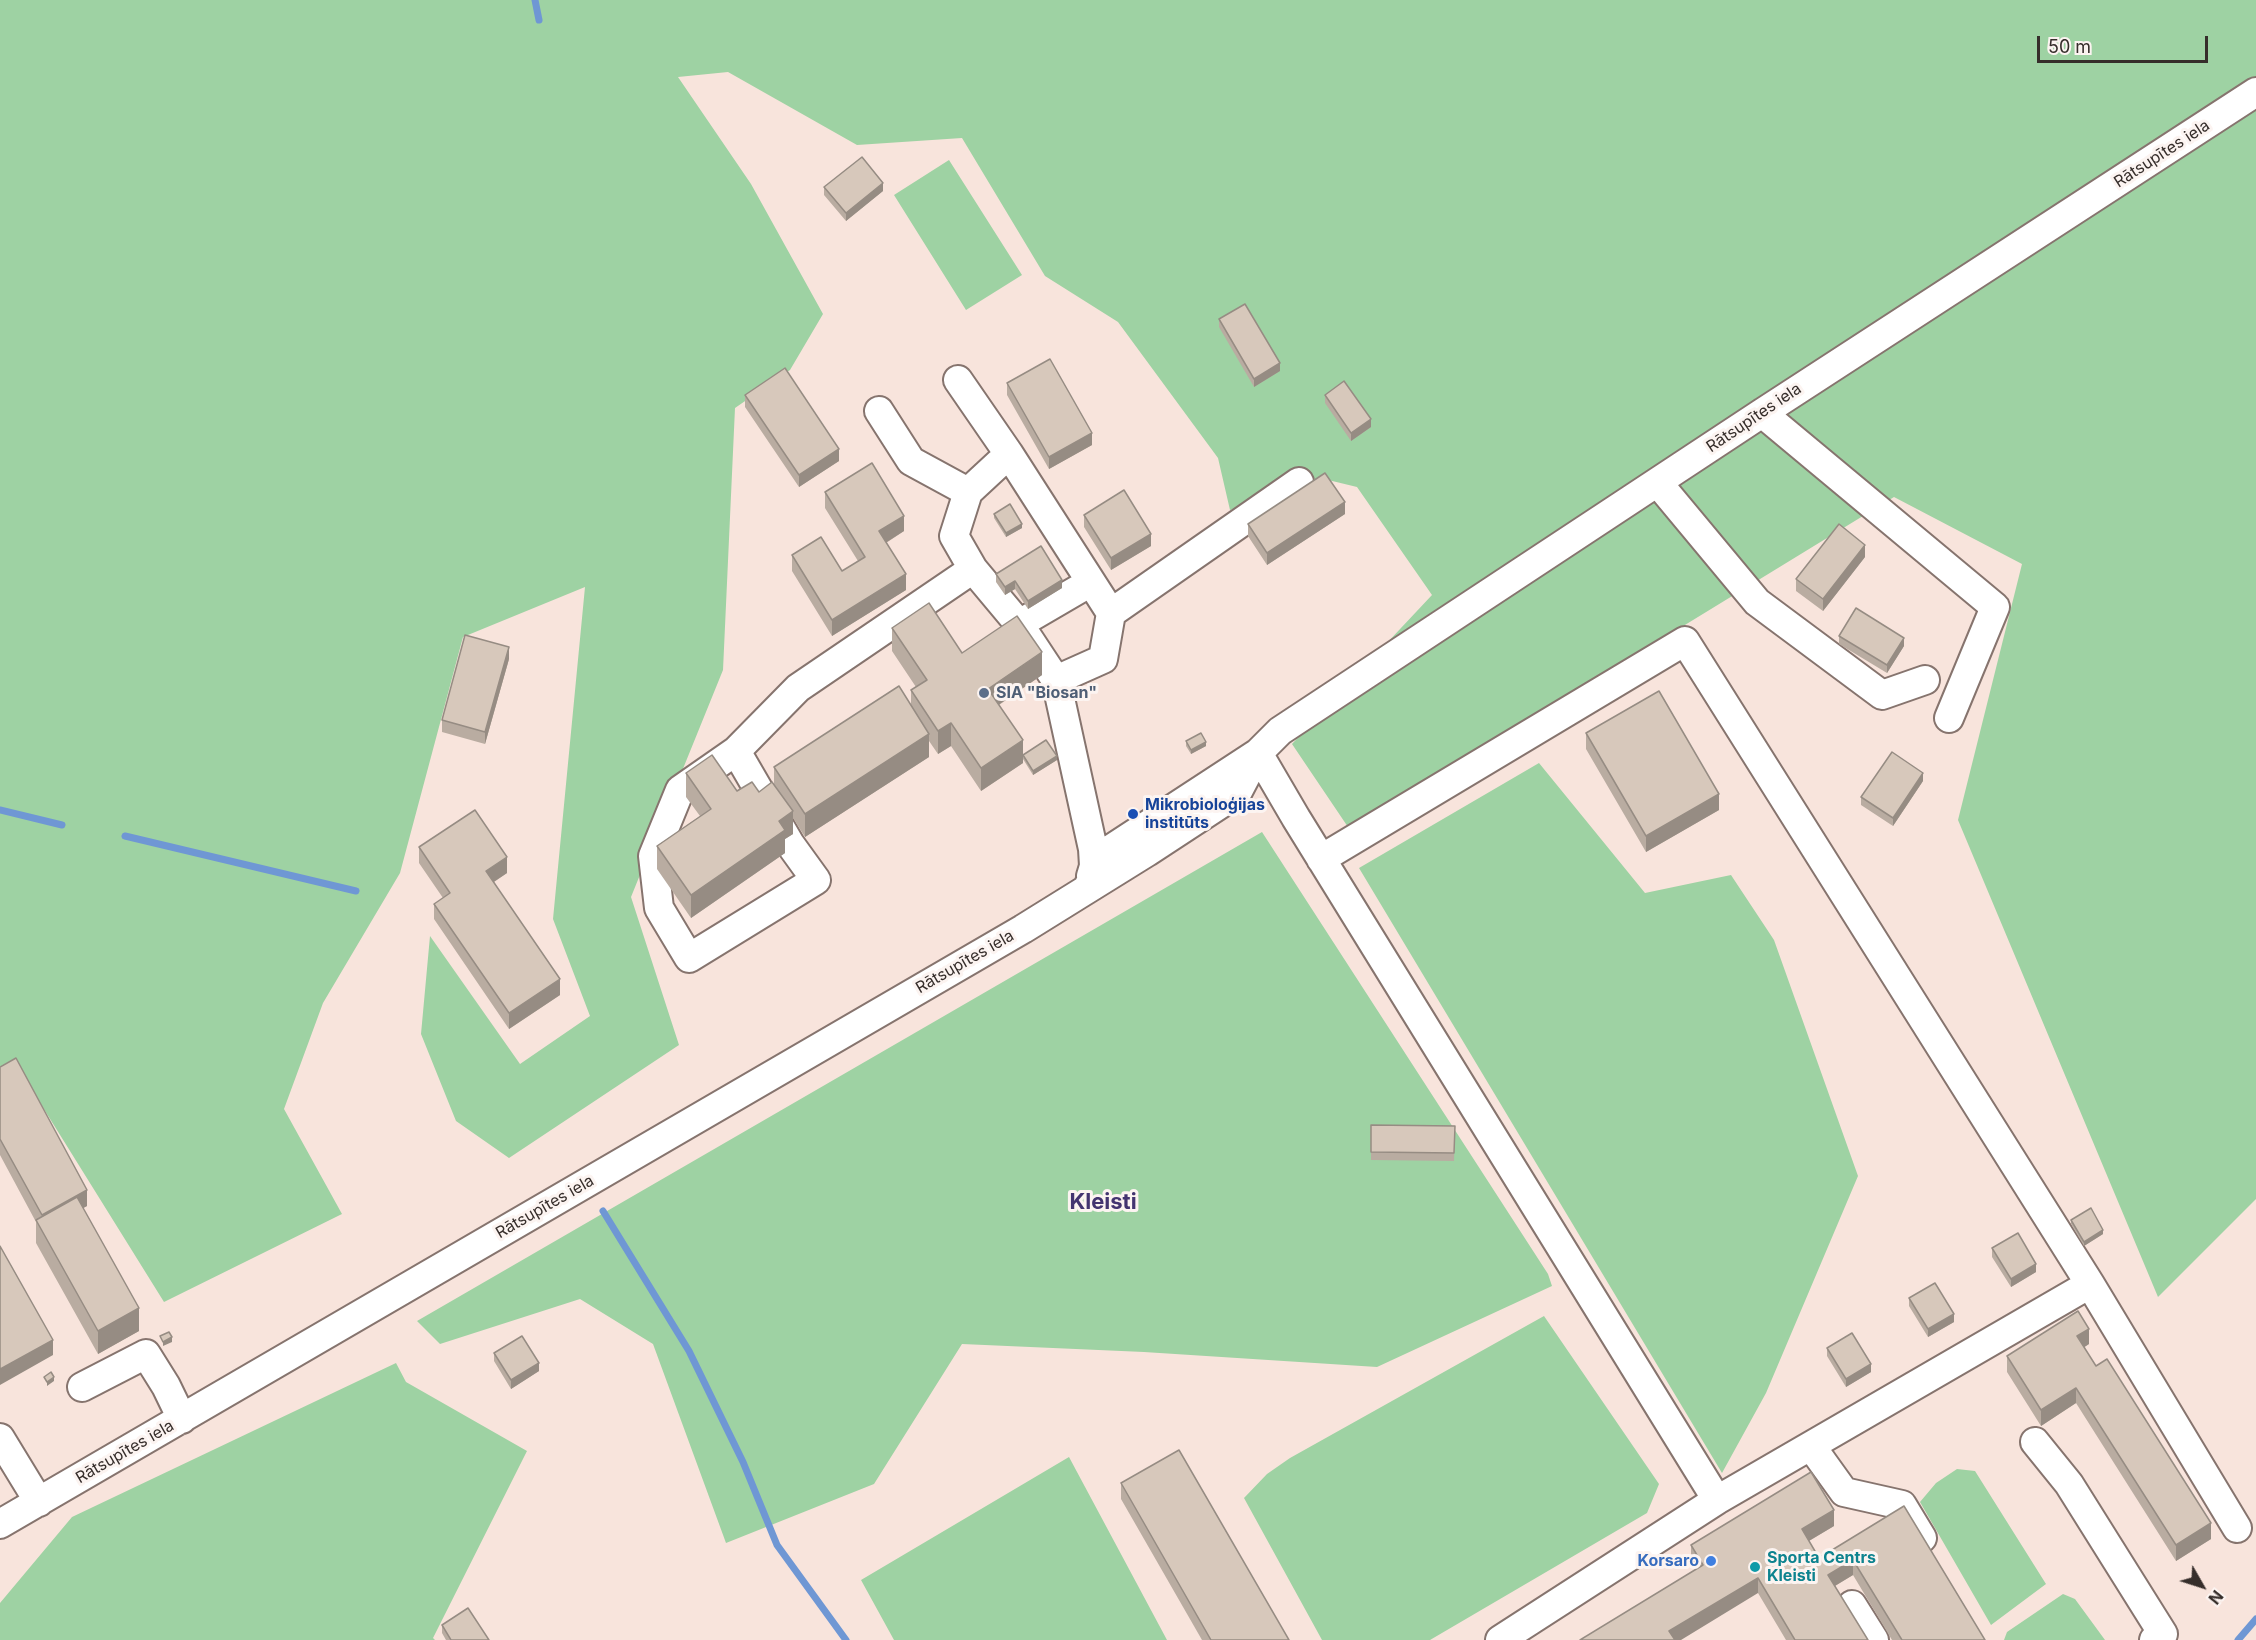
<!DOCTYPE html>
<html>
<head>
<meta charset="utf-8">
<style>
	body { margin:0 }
	#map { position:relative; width:2256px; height:1640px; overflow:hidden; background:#f8e4dc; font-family:Inter,sans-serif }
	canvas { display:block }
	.north { position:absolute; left:2172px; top:1556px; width:60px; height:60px; -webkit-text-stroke:4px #fcf4f1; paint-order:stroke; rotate:129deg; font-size:16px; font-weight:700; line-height:24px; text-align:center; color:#362e2b }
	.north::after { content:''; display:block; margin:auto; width:21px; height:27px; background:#362e2b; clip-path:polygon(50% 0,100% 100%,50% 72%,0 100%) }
	.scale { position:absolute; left:2037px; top:36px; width:171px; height:27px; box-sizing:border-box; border:3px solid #362e2b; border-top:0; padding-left:8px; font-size:18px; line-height:21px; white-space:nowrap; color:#362e2b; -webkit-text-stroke:4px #fcf4f1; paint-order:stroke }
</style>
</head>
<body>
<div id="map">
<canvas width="2256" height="1640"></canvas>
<div class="north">N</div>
<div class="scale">50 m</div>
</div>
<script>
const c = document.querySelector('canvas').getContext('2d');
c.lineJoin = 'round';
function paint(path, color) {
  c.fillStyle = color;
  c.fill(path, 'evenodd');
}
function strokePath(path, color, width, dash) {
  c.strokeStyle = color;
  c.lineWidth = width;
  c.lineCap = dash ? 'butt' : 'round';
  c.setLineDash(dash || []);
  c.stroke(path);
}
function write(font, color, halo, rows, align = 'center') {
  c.font = font + ' Inter,sans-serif';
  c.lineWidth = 6;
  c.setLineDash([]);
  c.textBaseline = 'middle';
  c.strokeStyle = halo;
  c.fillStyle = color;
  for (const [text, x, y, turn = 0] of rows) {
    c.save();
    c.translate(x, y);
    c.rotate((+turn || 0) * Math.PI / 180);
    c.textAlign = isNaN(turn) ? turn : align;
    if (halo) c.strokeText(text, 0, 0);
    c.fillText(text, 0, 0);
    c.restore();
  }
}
paint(new Path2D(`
	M 0,0 L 2256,0 L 2256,1199 L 2158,1297 L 1958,820 L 2022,564 L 1894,497 L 1350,830 L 1292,744 L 1432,595 L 1357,487 L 1324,479 L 1230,510 L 1218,458 L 1118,322 L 1045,276 L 962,138 L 857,145 L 728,72 L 678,77 L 751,184 L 823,314 L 790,370 L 735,408 L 723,670 L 631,897 L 679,1045 L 509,1158 L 456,1121 L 421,1034 L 430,936 L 520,1064 L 590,1016 L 553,919 L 585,587 L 463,637 L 400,873 L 323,1003 L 284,1109 L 342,1214 L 164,1302 L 14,1061 L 0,1067 Z
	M 949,160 L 1022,275 L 966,310 L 894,195 Z
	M 1539,763 L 1645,893 L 1731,875 L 1774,940 L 1858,1176 L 1766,1393 L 1722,1473 L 1359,868 Z
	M 1262,832 L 1548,1274 L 1552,1286 L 1377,1367 L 1144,1352 L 962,1344 L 874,1484 L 726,1543 L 653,1344 L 580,1299 L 440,1344 L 417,1321 Z
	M 1544,1316 L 1659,1484 L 1647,1513 L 1430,1640 L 1322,1640 L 1244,1498 L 1267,1474 L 1290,1458 Z
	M 396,1363 L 406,1382 L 527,1451 L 433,1638 L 435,1640 L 0,1640 L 0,1603 L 72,1517 Z
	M 1069,1457 L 1167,1640 L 894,1640 L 861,1580 Z
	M 1957,1469 L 1975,1471 L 2046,1584 L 1991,1625 L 1920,1502 L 1936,1483 Z
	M 2063,1594 L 2075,1599 L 2105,1640 L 2004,1640 L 2007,1632 Z`), '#9ed2a3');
strokePath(new Path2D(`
	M 535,0 L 539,20
	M 0,810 L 62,825
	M 125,836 L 356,891
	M 603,1211 L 689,1351 L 743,1462 L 777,1545 L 846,1640
	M 2238,1640 L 2256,1619`), '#6f97d4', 7);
const minor = new Path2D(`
	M 958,380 L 1009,454 L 1111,613 L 1103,659 L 1056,680
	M 879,411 L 911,461 L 968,492 L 954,536 L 973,569
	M 1762,413 L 1995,607 L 1949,718
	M 1658,483 L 1757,602 L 1882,695 L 1925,680
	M 968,492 L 1009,454
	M 1111,613 L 1299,482
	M 1019,624 L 1091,582
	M 736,751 L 798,688 L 973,569 L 1019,624 L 1056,680 L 1093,849 L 1094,866 L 1091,876
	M 736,751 L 790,844 L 816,880 L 689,958 L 659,908 L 653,856 L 680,790 Z
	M 1258,753 L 1296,818 L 1717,1500
	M 1321,859 L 1685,641 L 2090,1284 L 1717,1500 L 1500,1640
	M 1088,887 L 1105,853 L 1258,753 L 1280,731 L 1762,413 L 2256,92
	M 2090,1284 L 2237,1528
	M 82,1387 L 146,1354 L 166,1386 L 182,1419
	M 0,1438 L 39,1502
	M 2035,1442 L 2069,1484 L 2163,1634 L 2154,1640
	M 1811,1446 L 1844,1492 L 1902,1505 L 1922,1538
	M 0,1524 L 1023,929 L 1147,852 L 1237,793 L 1258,753
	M 1852,1605 L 1874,1640`);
strokePath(minor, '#86746e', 32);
strokePath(minor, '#fff', 28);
paint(new Path2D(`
	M 824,187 L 883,191 L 846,221 L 824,195 Z
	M 1219,319 L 1280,371 L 1254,387 L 1219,327 Z
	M 1007,383 L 1092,445 L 1049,469 L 1007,395 Z
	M 745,395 L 839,461 L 799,487 L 745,407 Z
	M 1325,395 L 1371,427 L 1351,441 L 1325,403 Z
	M 825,492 L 904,531 L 886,543 L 906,590 L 832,636 L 792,571 L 792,555 L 842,571 L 858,561 L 825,508 Z
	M 994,514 L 1022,528 L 1006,537 L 994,518 Z
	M 1345,514 L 1267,565 L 1248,536 L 1248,524 Z
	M 1084,515 L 1151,546 L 1111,570 L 1084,527 Z
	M 1865,557 L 1823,611 L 1796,591 L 1796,579 Z
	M 996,574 L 1062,588 L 1028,609 L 1015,589 L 1005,595 L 996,582 Z
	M 892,628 L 962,653 L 1042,675 L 999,705 L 1023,763 L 981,791 L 951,746 L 938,754 L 929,741 L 929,757 L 805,837 L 793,818 L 793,834 L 785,839 L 785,853 L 691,918 L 657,869 L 657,846 L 700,816 L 686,797 L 686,773 L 737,791 L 759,792 L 774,785 L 774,767 L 911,705 L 911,690 L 916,687 L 892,651 Z
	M 1839,636 L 1904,646 L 1887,673 L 1839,644 Z
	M 509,659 L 485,744 L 442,732 L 442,720 Z
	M 1586,733 L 1719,810 L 1646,852 L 1586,749 Z
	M 1186,741 L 1206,746 L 1191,754 L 1186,746 Z
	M 1023,755 L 1057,760 L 1033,775 L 1023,759 Z
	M 1923,781 L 1893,826 L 1861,805 L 1861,797 Z
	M 419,847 L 507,873 L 494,882 L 560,995 L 509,1029 L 434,919 L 434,904 L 443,898 L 419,863 Z
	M 0,1067 L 87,1206 L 83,1208 L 139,1331 L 98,1354 L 36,1243 L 36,1222 L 0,1155 Z
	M 1371,1125 L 1455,1126 L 1454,1161 L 1371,1160 Z
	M 2071,1220 L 2103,1234 L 2084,1246 L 2071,1224 Z
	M 1992,1248 L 2036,1272 L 2011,1287 L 1992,1257 Z
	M 1909,1298 L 1954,1322 L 1928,1337 L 1909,1306 Z
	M 2089,1344 L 2084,1347 L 2096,1366 L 2211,1539 L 2176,1561 L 2076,1403 L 2041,1426 L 2007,1372 L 2007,1356 Z
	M 1827,1348 L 1871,1372 L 1846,1387 L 1827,1356 Z
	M 494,1353 L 539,1371 L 511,1389 L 494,1361 Z
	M 1121,1483 L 1289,1640 L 1202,1640 L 1121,1499 Z
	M 1904,1506 L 1985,1640 L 1892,1640 L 1853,1575 L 1835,1586 L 1868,1640 L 1786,1640 L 1758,1593 L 1696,1569 L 1691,1560 L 1691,1545 L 1834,1526 L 1809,1541 L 1819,1558 Z
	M 442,1625 L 489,1640 L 446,1640 L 442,1633 Z`), '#b9aca1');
paint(new Path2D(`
	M 883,183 L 883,191 L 846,221 L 846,213 Z
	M 1280,363 L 1280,371 L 1254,387 L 1254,379 Z
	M 1371,419 L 1371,427 L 1351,441 L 1351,433 Z
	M 1092,433 L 1092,445 L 1049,469 L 1049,457 Z
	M 839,449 L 839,461 L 799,487 L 799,475 Z
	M 1345,502 L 1345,514 L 1267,565 L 1267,553 Z
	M 904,516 L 904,531 L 879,547 L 879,531 Z
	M 1022,524 L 1022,528 L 1006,537 L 1006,533 Z
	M 1151,534 L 1151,546 L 1111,570 L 1111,558 Z
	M 1865,545 L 1865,557 L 1823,611 L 1823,599 Z
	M 906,574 L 906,590 L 832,636 L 832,620 Z
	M 1062,580 L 1062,588 L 1028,609 L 1028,601 Z
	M 1015,581 L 1015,589 L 1005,595 L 1005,587 Z
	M 1904,638 L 1904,646 L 1887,673 L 1887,665 Z
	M 509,647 L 509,659 L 485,744 L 485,732 Z
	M 1042,652 L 1042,675 L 988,712 L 988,689 Z
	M 951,723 L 951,746 L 938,754 L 938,731 Z
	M 929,734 L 929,757 L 805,837 L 805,814 Z
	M 1023,740 L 1023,763 L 981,791 L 981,768 Z
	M 1206,742 L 1206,746 L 1191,754 L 1191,750 Z
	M 1057,756 L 1057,760 L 1033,775 L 1033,771 Z
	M 1923,773 L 1923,781 L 1893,826 L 1893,818 Z
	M 1719,794 L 1719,810 L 1646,852 L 1646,836 Z
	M 793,811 L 793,834 L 785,839 L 785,853 L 691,918 L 691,895 L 779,821 Z
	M 507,857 L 507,873 L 486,887 L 486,871 Z
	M 560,979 L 560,995 L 509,1029 L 509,1013 Z
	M 87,1190 L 87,1206 L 42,1231 L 42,1215 Z
	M 2103,1230 L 2103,1234 L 2084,1246 L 2084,1242 Z
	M 2036,1264 L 2036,1272 L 2011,1287 L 2011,1279 Z
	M 139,1308 L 139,1331 L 98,1354 L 98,1331 Z
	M 1954,1314 L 1954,1322 L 1928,1337 L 1928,1329 Z
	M 2089,1329 L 2089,1344 L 2077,1352 L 2077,1336 Z
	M 172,1337 L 172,1342 L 163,1346 L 163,1342 Z
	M 53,1340 L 53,1355 L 0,1385 L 0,1369 Z
	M 539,1363 L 539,1371 L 511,1389 L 511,1380 Z
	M 1871,1364 L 1871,1372 L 1846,1387 L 1846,1379 Z
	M 54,1377 L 54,1381 L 47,1386 L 47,1382 Z
	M 2076,1388 L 2076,1403 L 2041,1426 L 2041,1410 Z
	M 1834,1510 L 1834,1526 L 1802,1545 L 1802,1529 Z
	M 2211,1523 L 2211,1539 L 2176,1561 L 2176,1545 Z
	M 1853,1560 L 1853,1575 L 1828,1590 L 1828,1575 Z
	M 1758,1578 L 1758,1593 L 1681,1640 L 1669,1640 L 1669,1631 Z`), '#968c83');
const building = new Path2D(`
	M 862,157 L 883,183 L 846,213 L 824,187 Z
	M 1245,304 L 1280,363 L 1254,379 L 1219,319 Z
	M 1050,359 L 1092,433 L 1049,457 L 1007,383 Z
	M 785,368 L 839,449 L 799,475 L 745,395 Z
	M 1344,381 L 1371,419 L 1351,433 L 1325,395 Z
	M 872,463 L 904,516 L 879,531 L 906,574 L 832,620 L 792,555 L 821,537 L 842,571 L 865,557 L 825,492 Z
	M 1325,473 L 1345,502 L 1267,553 L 1248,524 Z
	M 1124,490 L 1151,534 L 1111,558 L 1084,515 Z
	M 1010,504 L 1022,524 L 1006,533 L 994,514 Z
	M 1839,524 L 1865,545 L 1823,599 L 1796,579 Z
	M 1041,546 L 1062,580 L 1028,601 L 1015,581 L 1005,587 L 996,574 Z
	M 929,603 L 962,653 L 1017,616 L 1042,652 L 988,689 L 1023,740 L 981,768 L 951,723 L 938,731 L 911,690 L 927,680 L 892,628 Z
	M 1856,608 L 1904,638 L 1887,665 L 1839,636 Z
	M 465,635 L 509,647 L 485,732 L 442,720 Z
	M 899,686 L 929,734 L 805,814 L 774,767 Z
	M 1659,691 L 1719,794 L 1646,836 L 1586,733 Z
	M 1201,733 L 1206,742 L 1191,750 L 1186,741 Z
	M 1046,740 L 1057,756 L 1033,771 L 1023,755 Z
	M 1892,752 L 1923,773 L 1893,818 L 1861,797 Z
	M 712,755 L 737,791 L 752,782 L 759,792 L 772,782 L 793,811 L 779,821 L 785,830 L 691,895 L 657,846 L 711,809 L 686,773 Z
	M 475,810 L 507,857 L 486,871 L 560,979 L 509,1013 L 434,904 L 450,893 L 419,847 Z
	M 16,1058 L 87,1190 L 42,1215 L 0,1139 L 0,1067 Z
	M 1371,1125 L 1455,1126 L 1454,1153 L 1371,1152 Z
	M 77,1197 L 139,1308 L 98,1331 L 36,1220 Z
	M 2091,1208 L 2103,1230 L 2084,1242 L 2071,1220 Z
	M 2018,1233 L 2036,1264 L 2011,1279 L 1992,1248 Z
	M 0,1246 L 53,1340 L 0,1369 Z
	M 1935,1283 L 1954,1314 L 1928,1329 L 1909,1298 Z
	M 2078,1311 L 2089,1329 L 2077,1336 L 2096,1366 L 2107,1359 L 2211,1523 L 2176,1545 L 2076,1388 L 2041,1410 L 2007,1356 Z
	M 169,1332 L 172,1337 L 163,1342 L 160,1336 Z
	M 1852,1333 L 1871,1364 L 1846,1379 L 1827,1348 Z
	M 522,1336 L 539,1363 L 511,1380 L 494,1353 Z
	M 51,1372 L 54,1377 L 47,1382 L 44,1377 Z
	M 1179,1450 L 1289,1640 L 1211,1640 L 1121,1483 Z
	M 1811,1472 L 1834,1510 L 1802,1529 L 1819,1558 L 1904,1506 L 1985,1640 L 1902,1640 L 1853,1560 L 1828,1575 L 1868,1640 L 1795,1640 L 1758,1578 L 1669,1631 L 1675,1640 L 1580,1640 L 1703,1565 L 1691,1545 Z
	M 468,1608 L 489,1640 L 451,1640 L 442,1625 Z`);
paint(building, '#d7c8bb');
strokePath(building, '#968c83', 1.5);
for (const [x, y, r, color] of [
	[984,693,6,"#5c6f8a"],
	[1133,814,6,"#1a4fb4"],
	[1711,1561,6,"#3f7fe0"],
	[1755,1567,6,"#0f9aa8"]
]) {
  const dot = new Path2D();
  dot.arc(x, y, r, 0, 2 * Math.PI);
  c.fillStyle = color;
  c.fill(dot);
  strokePath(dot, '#fcf4f1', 2);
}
write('16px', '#362e2b', '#fcf4f1', [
	["Rātsupītes iela",2162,154,-33],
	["Rātsupītes iela",1754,418,-34],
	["Rātsupītes iela",965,962,-30],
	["Rātsupītes iela",545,1207,-30],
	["Rātsupītes iela",125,1452,-30]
]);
write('bold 16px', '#4e5e75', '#fcf4f1', [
	["SIA \"Biosan\"",996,693]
], 'left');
write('bold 16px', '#164399', '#fcf4f1', [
	["Mikrobioloģijas",1145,805],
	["institūts",1145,823]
], 'left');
write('bold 16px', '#0d838f', '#fcf4f1', [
	["Sporta Centrs",1767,1558],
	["Kleisti",1767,1576]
], 'left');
write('bold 16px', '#366cbe', '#fcf4f1', [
	["Korsaro",1699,1561]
], 'right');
write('bold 22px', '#433470', '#fcf4f1', [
	["Kleisti",1103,1202]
]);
</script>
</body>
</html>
